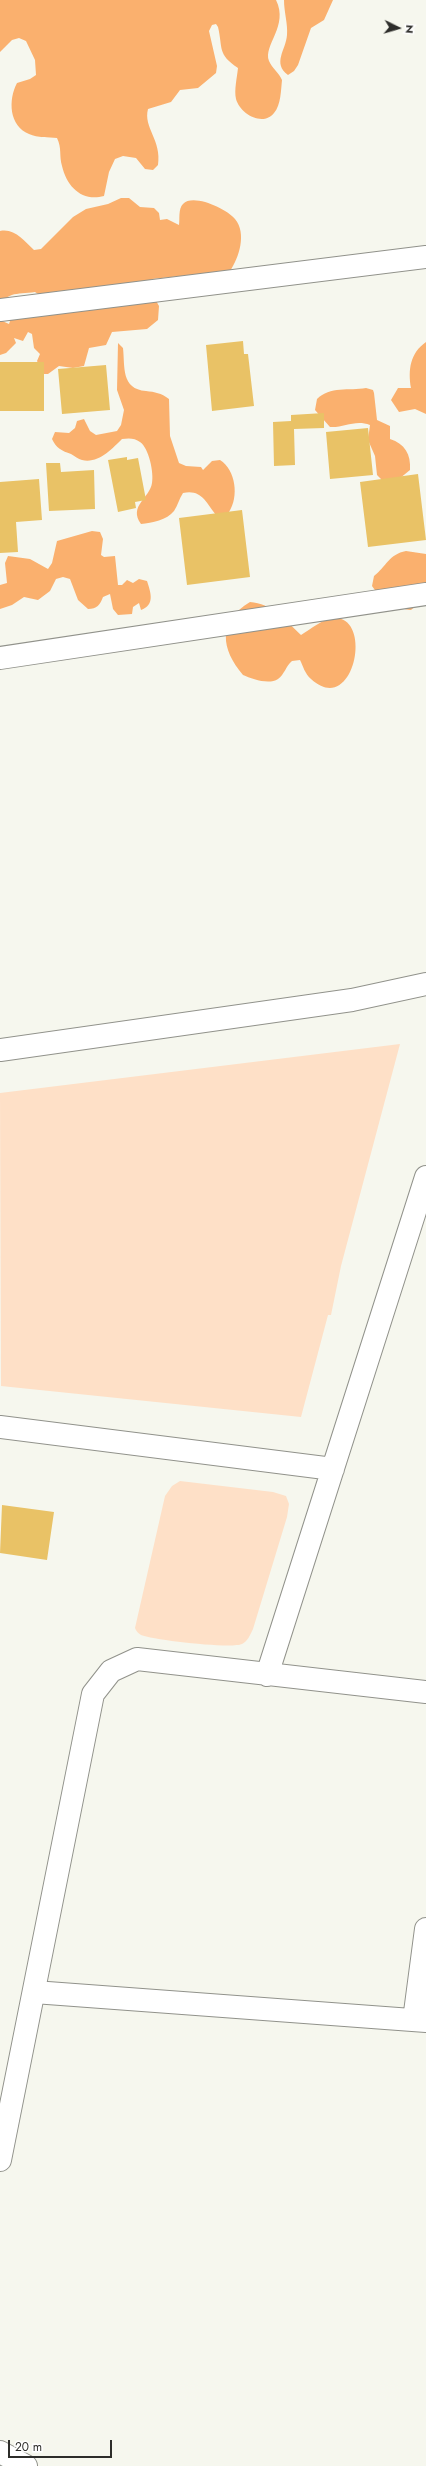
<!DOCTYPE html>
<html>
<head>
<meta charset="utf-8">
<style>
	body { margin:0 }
	#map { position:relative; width:426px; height:2466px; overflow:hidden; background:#f6f7ee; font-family:Jost,sans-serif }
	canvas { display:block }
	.north { position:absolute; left:378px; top:8px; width:40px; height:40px; -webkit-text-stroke:3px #fff; paint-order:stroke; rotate:95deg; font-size:11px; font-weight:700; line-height:16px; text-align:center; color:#2d2d2a }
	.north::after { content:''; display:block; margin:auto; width:14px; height:18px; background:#2d2d2a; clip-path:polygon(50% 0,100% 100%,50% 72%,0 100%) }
	.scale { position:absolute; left:8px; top:2440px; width:104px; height:18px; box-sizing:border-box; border:2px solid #2d2d2a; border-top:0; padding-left:5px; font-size:12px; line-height:14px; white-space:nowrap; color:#2d2d2a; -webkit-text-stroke:3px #fff; paint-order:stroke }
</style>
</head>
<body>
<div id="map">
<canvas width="426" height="2466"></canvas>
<div class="north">N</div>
<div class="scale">20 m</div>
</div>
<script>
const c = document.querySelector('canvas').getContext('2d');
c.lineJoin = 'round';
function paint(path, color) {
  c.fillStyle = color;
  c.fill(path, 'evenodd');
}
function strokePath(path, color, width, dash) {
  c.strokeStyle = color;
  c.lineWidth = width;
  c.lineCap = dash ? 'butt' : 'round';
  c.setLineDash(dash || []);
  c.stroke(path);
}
paint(new Path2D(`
	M 400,1044 L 341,1266 L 331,1315 L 328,1315 L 301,1417 L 1,1386 L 0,1093 Z
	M 180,1481 L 273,1492 L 286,1496 L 289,1504 L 287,1517 L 253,1629 C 250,1635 248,1641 242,1644 C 231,1649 153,1640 141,1635 C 138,1633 136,1631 135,1628 L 165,1496 L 172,1486 Z`), '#fee0c7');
paint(new Path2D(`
	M 0,0 L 276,0 C 289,26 263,45 269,61 C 272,68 279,73 282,80 C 281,89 281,105 274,113 C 263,127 240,114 236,99 C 234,90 237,78 238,68 C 217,54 223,48 218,27 L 216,24 L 212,25 L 209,31 L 217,66 L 216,73 L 198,88 L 180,90 L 171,102 L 148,109 C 143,128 162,140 158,165 L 153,170 L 145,169 L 136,158 L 123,156 L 115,159 L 109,172 L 104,196 C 82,202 67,187 62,166 C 59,156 62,148 57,138 C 48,137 38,138 29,134 C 9,126 8,100 17,83 L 30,79 L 36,75 L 35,60 L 26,41 L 19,38 L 12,40 L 0,52 Z
	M 284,0 L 333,0 L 324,20 L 311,28 L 298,65 L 294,71 L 288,75 C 272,63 286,50 287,35 C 288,24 284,12 284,0 Z
	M 121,198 L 129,198 L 140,207 L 154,208 L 159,213 L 160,220 L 167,219 L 179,225 C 180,219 178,209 183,204 C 193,193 227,209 235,219 C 247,233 239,258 230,271 L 152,279 L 146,283 L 159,306 L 158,320 L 147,329 L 112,332 L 106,345 L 89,348 L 84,366 L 73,368 L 59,366 L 48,374 L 44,374 L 37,361 L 40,354 L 34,348 L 32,334 L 28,332 L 23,341 L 14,338 L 16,343 L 6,353 L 0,355 L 0,320 L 9,324 L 11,318 L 32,318 L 41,296 L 35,292 C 17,295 3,290 0,313 L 0,231 C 15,228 24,241 34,250 L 41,249 L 73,217 L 86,209 L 108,204 Z
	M 426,342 L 426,414 L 415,409 L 399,412 L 391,400 L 398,388 L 411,388 C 408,370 410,353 426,342 Z
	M 118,343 L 123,348 C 125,367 121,389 146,391 C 155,392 161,393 169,399 L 170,436 L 179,463 L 186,466 L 201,467 L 203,470 L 212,461 L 220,460 C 236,470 239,497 229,512 L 216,515 C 206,502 201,489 183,493 C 179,499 178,505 174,511 C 167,520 152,523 141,524 C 128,506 150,498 152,483 C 154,473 149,448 140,442 C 135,438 129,438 122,439 C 112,449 98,464 82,460 C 78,459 75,456 71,454 C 62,451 56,448 52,439 L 55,432 L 69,433 L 75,428 L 77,421 L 84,419 L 90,431 L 96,435 L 117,431 L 121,425 L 124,410 L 117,390 Z
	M 366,388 L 373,390 L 374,393 L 377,420 L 390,426 L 390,439 C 405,444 411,454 410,470 L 399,479 L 382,480 L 377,475 L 375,456 L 368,440 L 370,425 C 355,419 344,428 330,427 L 315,410 L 317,399 C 330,386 349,391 366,388 Z
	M 92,531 L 100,532 L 103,539 L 101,555 L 104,557 L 115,556 L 118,585 L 122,585 L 127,580 L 133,583 L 139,579 L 147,581 C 151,593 155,605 141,610 L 139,603 L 133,607 L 132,614 L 118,615 L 113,609 L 110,594 L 103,597 C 100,605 97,609 88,609 L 78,600 L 70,579 L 63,577 L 56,579 L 50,591 L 38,600 L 24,597 L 12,605 L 0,609 L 0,585 L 7,583 L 5,563 L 8,556 L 30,559 L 48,569 L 52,563 L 57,541 Z
	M 406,551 L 426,554 L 426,597 L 411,610 C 397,609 379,597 372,586 L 374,576 C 386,567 389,554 406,551 Z
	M 250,602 C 271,603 286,621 301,635 C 311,629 322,619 334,618 C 374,616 354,718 311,679 C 305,674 303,666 300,660 L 292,661 C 286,666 284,675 278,679 C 269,685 252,679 243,675 C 221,649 217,622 250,602 Z`), '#fab06e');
paint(new Path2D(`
	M 243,341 L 244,354 L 248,354 L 254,406 L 212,411 L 206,345 Z
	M 0,362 L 44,362 L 44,411 L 0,411 Z
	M 106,365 L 110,410 L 62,414 L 58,369 Z
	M 324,413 L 324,428 L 294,429 L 295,465 L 274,466 L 273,422 L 291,421 L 291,415 Z
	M 368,428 L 373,475 L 330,479 L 326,432 Z
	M 127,457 L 127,460 L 138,458 L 146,500 L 135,502 L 136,508 L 118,512 L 108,460 Z
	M 46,463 L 60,463 L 61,472 L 94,470 L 95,509 L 49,511 Z
	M 418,474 L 426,540 L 368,547 L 360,482 Z
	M 39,479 L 42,520 L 16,522 L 18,552 L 0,553 L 0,482 Z
	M 242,510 L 250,577 L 187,585 L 179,518 Z
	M 2,1505 L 54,1512 L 47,1560 L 0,1553 Z`), '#e9c266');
const minor = new Path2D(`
	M 0,310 L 426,257
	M 0,658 L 426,594
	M 0,1050 L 352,1000 L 426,984
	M 0,1427 L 333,1469
	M 267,1675 L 426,1177
	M 34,1992 L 426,2021
	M 414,2020 L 426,1929
	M 0,2160 L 93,1694 L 111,1671 L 137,1659 L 426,1692
	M 0,2452 L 26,2466`);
strokePath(minor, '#91928b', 24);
strokePath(minor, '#fff', 22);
</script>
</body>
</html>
